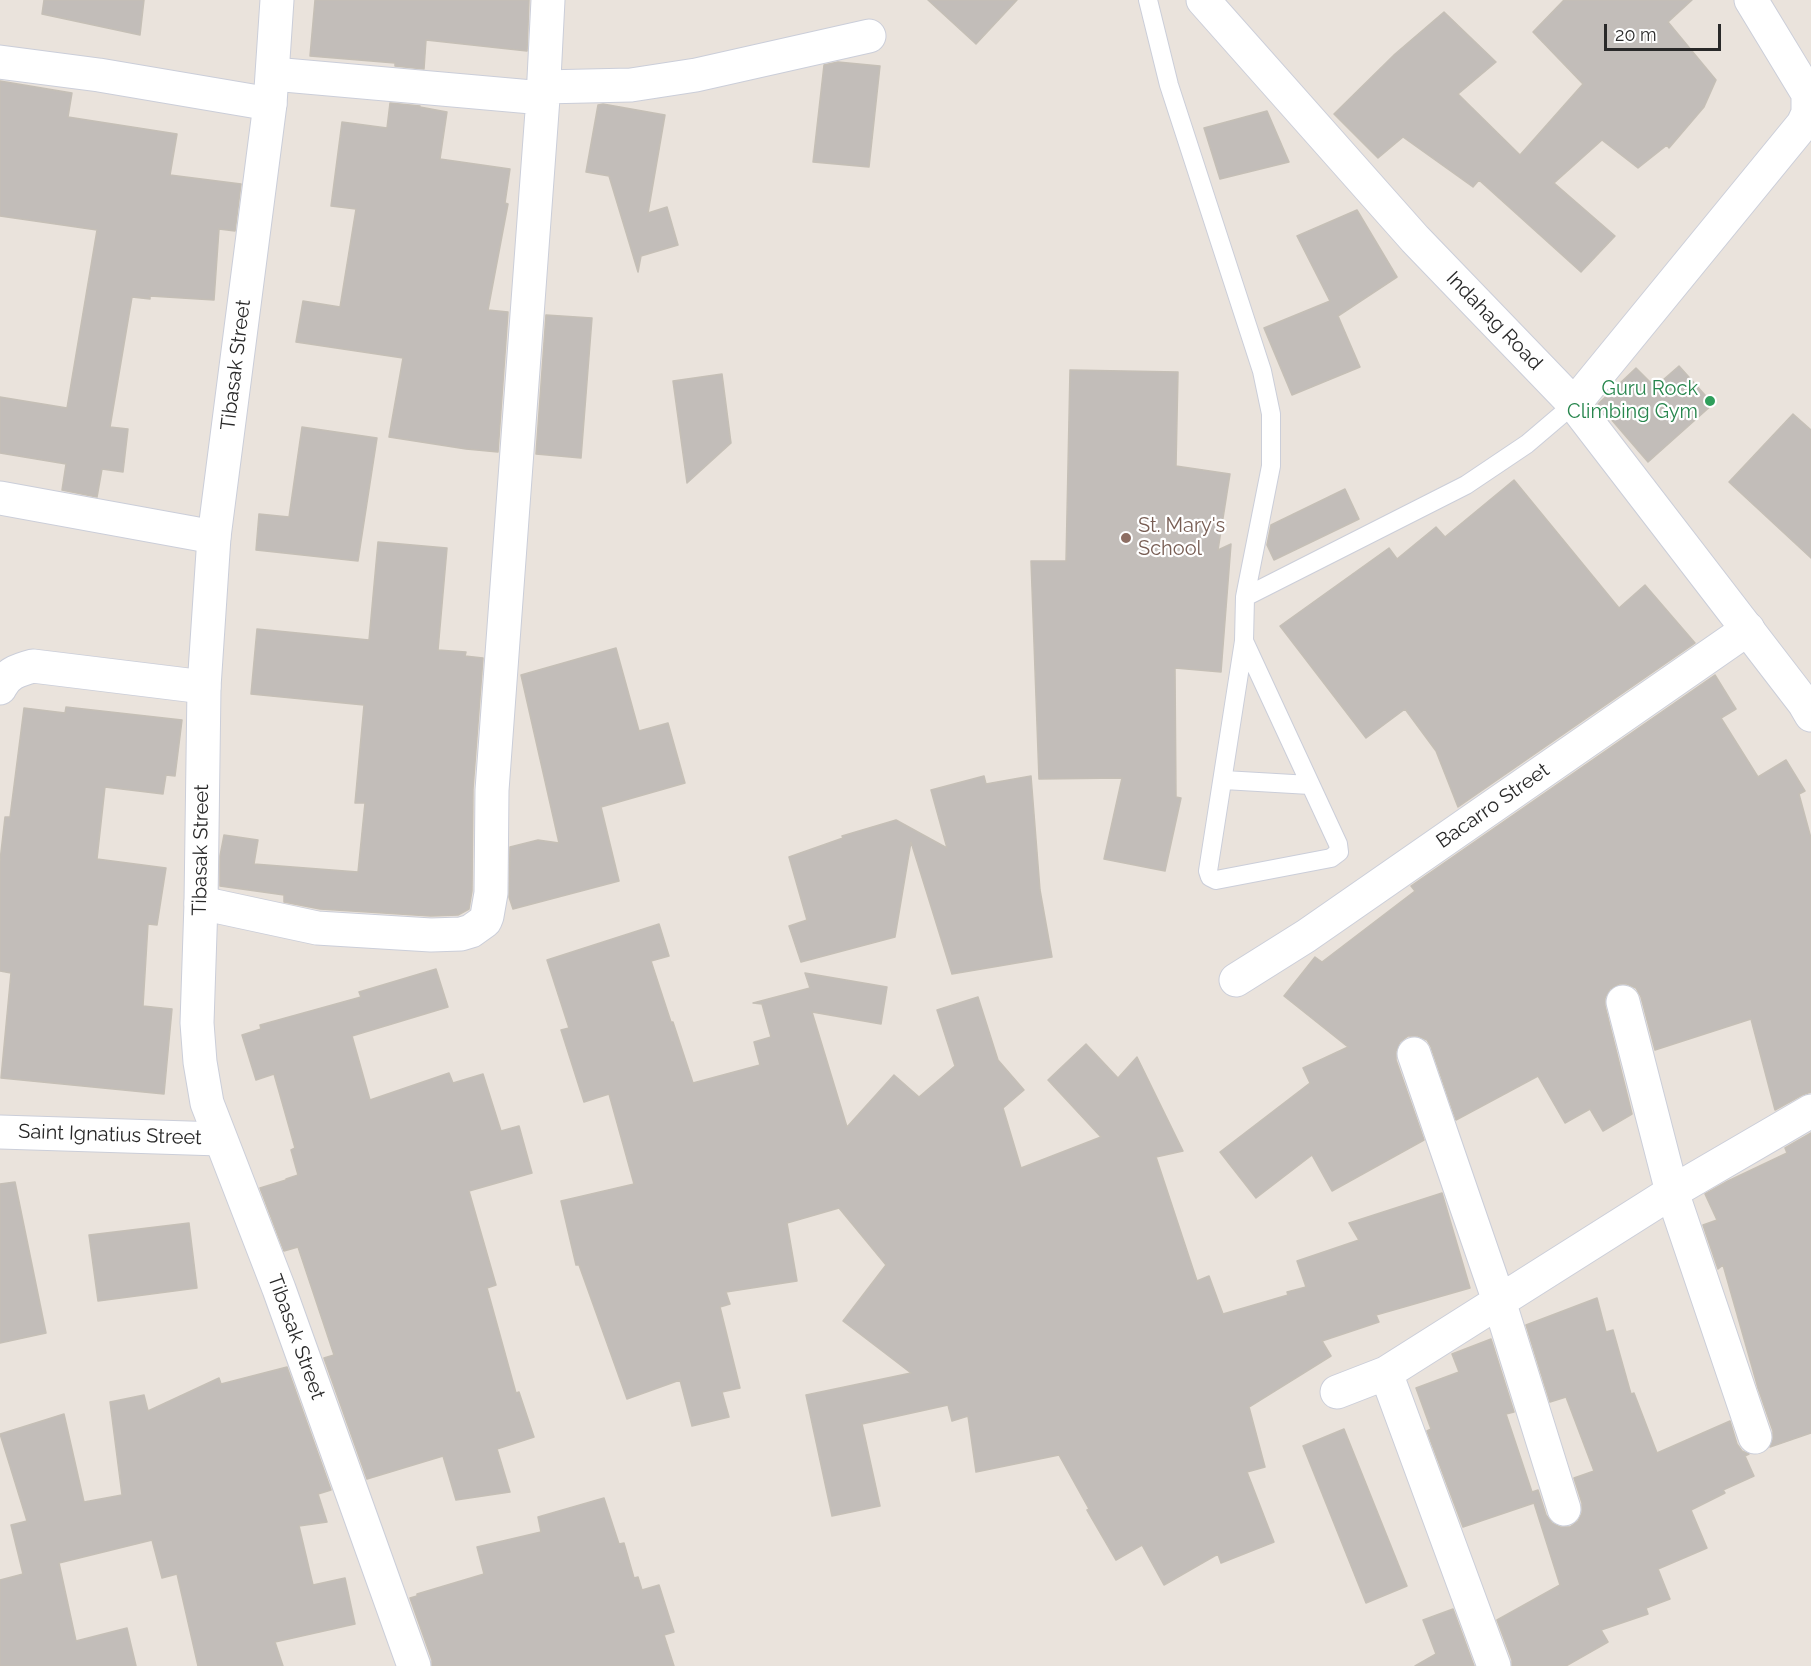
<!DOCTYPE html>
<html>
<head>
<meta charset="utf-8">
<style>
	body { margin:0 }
	#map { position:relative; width:1811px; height:1666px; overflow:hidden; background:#eae3dc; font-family:Raleway,sans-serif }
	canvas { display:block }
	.scale { position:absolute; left:1604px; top:24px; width:117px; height:27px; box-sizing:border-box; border:3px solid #292929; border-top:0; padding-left:8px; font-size:18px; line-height:21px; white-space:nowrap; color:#292929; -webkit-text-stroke:4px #fff; paint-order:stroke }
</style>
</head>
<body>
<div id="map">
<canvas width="1811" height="1666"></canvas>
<div class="scale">20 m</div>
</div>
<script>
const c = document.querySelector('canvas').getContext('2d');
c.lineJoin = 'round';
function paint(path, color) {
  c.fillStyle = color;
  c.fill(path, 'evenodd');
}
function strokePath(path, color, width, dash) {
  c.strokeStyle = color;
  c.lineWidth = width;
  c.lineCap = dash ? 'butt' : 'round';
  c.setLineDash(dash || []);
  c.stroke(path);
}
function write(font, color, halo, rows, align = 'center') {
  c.font = font + ' Raleway,sans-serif';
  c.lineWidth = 4.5;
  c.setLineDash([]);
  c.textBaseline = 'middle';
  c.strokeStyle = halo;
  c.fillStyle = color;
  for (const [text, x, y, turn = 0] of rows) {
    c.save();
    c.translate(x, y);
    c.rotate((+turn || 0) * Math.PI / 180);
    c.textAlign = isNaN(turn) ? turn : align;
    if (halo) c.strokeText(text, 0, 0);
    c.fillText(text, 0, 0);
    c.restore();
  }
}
const building = new Path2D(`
	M 44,0 L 144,0 L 140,35 L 42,14 Z
	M 315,0 L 529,0 L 527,51 L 426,40 L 424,69 L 395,66 L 395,63 L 310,56 Z
	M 928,0 L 1017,0 L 976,44 Z
	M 1564,0 L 1692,0 L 1668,22 L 1716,80 L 1704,107 L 1669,148 L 1667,145 L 1638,168 L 1602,140 L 1554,183 L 1615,236 L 1581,272 L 1479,180 L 1473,187 L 1403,137 L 1378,158 L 1334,114 L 1395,54 L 1444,12 L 1496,62 L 1458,94 L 1520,155 L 1583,84 L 1533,32 Z
	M 838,62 L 880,66 L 869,167 L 813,162 L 824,65 Z
	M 0,81 L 72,93 L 68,117 L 177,134 L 170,175 L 241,184 L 235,231 L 219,229 L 214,300 L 150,296 L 150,299 L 132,297 L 110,427 L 128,429 L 123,472 L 102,469 L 97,497 L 62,490 L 66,464 L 0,453 L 0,397 L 67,408 L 97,230 L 0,216 Z
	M 390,103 L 420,106 L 420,107 L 447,112 L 440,159 L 510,169 L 505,203 L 508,204 L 488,310 L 508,312 L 498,452 L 466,449 L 389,437 L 403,358 L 296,342 L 303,301 L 340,307 L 356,209 L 331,206 L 342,122 L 387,128 Z
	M 603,104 L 665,115 L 648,213 L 667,207 L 678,245 L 641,256 L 638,272 L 609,176 L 586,172 L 598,105 Z
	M 1267,111 L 1289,162 L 1220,179 L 1204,128 Z
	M 1357,210 L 1397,277 L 1338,316 L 1360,367 L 1292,395 L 1264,328 L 1330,301 L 1297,236 Z
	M 546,315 L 592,318 L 581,458 L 536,454 Z
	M 1679,366 L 1713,404 L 1648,462 L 1598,404 L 1636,368 L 1655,387 Z
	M 1070,370 L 1178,372 L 1176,466 L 1230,474 L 1218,550 L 1231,544 L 1221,672 L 1175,668 L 1176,797 L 1181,798 L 1165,871 L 1104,859 L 1122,778 L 1039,779 L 1031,561 L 1066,561 Z
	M 722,374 L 731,443 L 687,483 L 673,381 Z
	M 1793,414 L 1811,430 L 1811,558 L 1729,482 Z
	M 302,427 L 377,438 L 358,561 L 256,550 L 259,514 L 289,517 Z
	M 1514,480 L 1619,608 L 1645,585 L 1695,643 L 1458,807 L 1436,751 L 1405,709 L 1366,738 L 1280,626 L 1389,548 L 1397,559 L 1436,527 L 1445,537 Z
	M 1345,489 L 1359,519 L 1274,560 L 1267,545 L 1271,525 Z
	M 378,542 L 447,548 L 438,650 L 466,652 L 465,656 L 483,658 L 473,789 L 472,891 L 469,909 L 458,915 L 431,916 L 320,909 L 284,902 L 284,895 L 220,886 L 220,856 L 224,835 L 258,840 L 254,864 L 358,872 L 365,803 L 355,803 L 364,705 L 251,694 L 257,629 L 369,640 Z
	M 616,648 L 639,731 L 668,723 L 685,783 L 601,807 L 619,881 L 513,909 L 509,897 L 510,847 L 538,840 L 559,843 L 521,675 Z
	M 1715,675 L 1736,709 L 1721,718 L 1758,777 L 1786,760 L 1805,791 L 1799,794 L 1811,838 L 1811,1092 L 1802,1095 L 1775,1110 L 1751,1019 L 1655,1050 L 1641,997 L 1636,988 L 1627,984 L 1619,984 L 1610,989 L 1605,998 L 1605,1006 L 1632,1114 L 1603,1131 L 1590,1109 L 1565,1123 L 1538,1076 L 1456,1120 L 1431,1047 L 1427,1040 L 1418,1036 L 1408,1036 L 1400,1042 L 1396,1051 L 1396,1060 L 1424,1140 L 1332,1191 L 1312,1155 L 1256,1198 L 1220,1152 L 1310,1083 L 1303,1068 L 1348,1047 L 1284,996 L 1315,957 L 1322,962 L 1415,891 L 1411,886 Z
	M 66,707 L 182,720 L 175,776 L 166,775 L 163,794 L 105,787 L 97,859 L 166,868 L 157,925 L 148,924 L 143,1006 L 172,1009 L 164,1094 L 1,1078 L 11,973 L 0,971 L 0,861 L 5,817 L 10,817 L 24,708 L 65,713 Z
	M 984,776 L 986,784 L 1031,776 L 1040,890 L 1052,957 L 952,974 L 911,842 L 895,937 L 801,962 L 789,926 L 807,920 L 789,857 L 843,838 L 842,836 L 896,820 L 947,848 L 931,790 Z
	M 659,924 L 669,956 L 651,961 L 671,1022 L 673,1022 L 693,1083 L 760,1065 L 754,1042 L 771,1037 L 762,1004 L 753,1003 L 810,988 L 805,973 L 887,987 L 881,1024 L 812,1012 L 847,1127 L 894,1075 L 919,1097 L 955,1066 L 937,1010 L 978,997 L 998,1060 L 1024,1090 L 1003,1108 L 1021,1168 L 1101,1137 L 1048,1080 L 1086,1044 L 1118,1078 L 1137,1057 L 1183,1151 L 1156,1157 L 1197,1281 L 1209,1276 L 1223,1314 L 1288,1295 L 1287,1292 L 1306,1287 L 1297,1261 L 1359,1240 L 1349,1223 L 1442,1193 L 1470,1288 L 1376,1315 L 1379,1322 L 1322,1341 L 1331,1356 L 1249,1407 L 1265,1467 L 1247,1472 L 1274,1542 L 1221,1563 L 1218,1554 L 1164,1585 L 1142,1545 L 1116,1560 L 1087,1510 L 1089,1509 L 1059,1455 L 976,1472 L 968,1416 L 952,1421 L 948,1405 L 862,1424 L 880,1506 L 832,1516 L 806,1395 L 911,1373 L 843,1321 L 886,1265 L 839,1208 L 787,1223 L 797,1281 L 726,1292 L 730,1304 L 720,1307 L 740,1388 L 722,1392 L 729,1417 L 692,1426 L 680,1380 L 627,1399 L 579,1265 L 576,1265 L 561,1201 L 634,1184 L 609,1094 L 584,1102 L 561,1030 L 569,1028 L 547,960 Z
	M 436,969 L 448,1007 L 352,1036 L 370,1100 L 449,1073 L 453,1083 L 483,1074 L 501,1131 L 519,1126 L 532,1173 L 469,1191 L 496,1285 L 487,1288 L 516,1393 L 519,1392 L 534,1437 L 497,1449 L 510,1492 L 456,1500 L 443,1456 L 367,1479 L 324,1358 L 334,1355 L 298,1247 L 284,1251 L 260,1188 L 286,1180 L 286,1179 L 298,1175 L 291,1150 L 295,1148 L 274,1074 L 256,1080 L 242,1035 L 261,1029 L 260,1025 L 361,997 L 359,992 Z
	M 1811,1133 L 1811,1433 L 1770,1447 L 1773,1440 L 1773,1431 L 1758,1388 L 1723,1265 L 1718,1269 L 1703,1225 L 1717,1220 L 1705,1194 L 1728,1181 L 1787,1153 L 1785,1148 Z
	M 15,1182 L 46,1333 L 0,1343 L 0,1184 Z
	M 189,1223 L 197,1288 L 98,1301 L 89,1235 Z
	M 1597,1298 L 1606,1332 L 1613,1330 L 1631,1394 L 1634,1393 L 1657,1453 L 1730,1421 L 1737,1444 L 1742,1451 L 1749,1454 L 1745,1456 L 1754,1476 L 1723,1490 L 1725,1493 L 1691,1510 L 1707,1548 L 1658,1569 L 1670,1599 L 1646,1608 L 1648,1614 L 1601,1630 L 1608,1642 L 1566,1666 L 1512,1666 L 1512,1660 L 1497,1620 L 1560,1585 L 1534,1503 L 1463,1527 L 1427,1431 L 1431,1429 L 1416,1388 L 1459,1372 L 1452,1354 L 1491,1339 L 1514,1412 L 1506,1414 L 1532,1492 L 1538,1490 L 1546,1515 L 1552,1523 L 1560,1527 L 1570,1527 L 1578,1521 L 1582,1513 L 1582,1503 L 1574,1478 L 1594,1471 L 1566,1397 L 1550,1402 L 1526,1325 Z
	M 287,1367 L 331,1490 L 318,1494 L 327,1522 L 299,1526 L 313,1585 L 345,1578 L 355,1624 L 275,1642 L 283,1666 L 198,1666 L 177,1574 L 162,1578 L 152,1540 L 59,1563 L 76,1641 L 127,1628 L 136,1666 L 0,1666 L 0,1580 L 23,1574 L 11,1525 L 27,1521 L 0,1434 L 64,1414 L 84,1502 L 122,1495 L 110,1402 L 144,1395 L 148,1411 L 219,1378 L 221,1384 Z
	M 1344,1429 L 1407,1586 L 1366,1603 L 1303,1446 Z
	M 604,1498 L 619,1544 L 624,1543 L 634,1578 L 638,1577 L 642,1590 L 659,1585 L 674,1632 L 664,1635 L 674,1666 L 432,1666 L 432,1660 L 410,1598 L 417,1596 L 417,1594 L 484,1574 L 477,1547 L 541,1532 L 538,1517 Z
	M 1453,1609 L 1474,1666 L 1415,1666 L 1436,1654 L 1423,1620 Z`);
paint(building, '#c2bdb9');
strokePath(building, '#c5bfb6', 1.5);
const service = new Path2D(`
	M 1148,0 L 1169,85 L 1262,371 L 1271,414 L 1271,466 L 1245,597 L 1244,641 L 1208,871 L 1210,877 L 1216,880 L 1331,858 L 1339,852 L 1338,844 L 1244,641
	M 1245,597 L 1466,485 L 1527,444 L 1574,404
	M 1224,780 L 1310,785`);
const minor = new Path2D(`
	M 0,62 L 99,75 L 270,104
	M 273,74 L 543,98
	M 543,87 L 631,85 L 696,75 L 869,36
	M 1574,404 L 1803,124 L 1808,113 L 1808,94 L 1751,0
	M 0,498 L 214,537
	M 0,688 C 6,674 18,670 33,666 L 204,687
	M 201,903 L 317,928 L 431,935 L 461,934 L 471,931 L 485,921 L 487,916 L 491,893 L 492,790 L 543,98 L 548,0
	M 1236,980 L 1306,936 L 1748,629
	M 1623,1002 L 1672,1192 L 1755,1437
	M 1414,1054 L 1499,1301 L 1564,1509
	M 0,1132 L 220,1139
	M 1386,1373 L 1494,1666
	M 1337,1392 L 1386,1373 L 1672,1192 L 1811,1111`);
const tertiary = new Path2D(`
	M 277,0 L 270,104 L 214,537 L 204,687 L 201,903 L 197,1023 L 200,1062 L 207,1103 L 279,1289 L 414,1666`);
const secondary = new Path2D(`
	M 1203,0 L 1415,239 L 1574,404 L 1804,703 L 1811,715`);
strokePath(service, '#cbced9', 20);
strokePath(minor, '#cbced9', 35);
strokePath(tertiary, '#cbced9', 35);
strokePath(secondary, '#cbced9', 35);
strokePath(service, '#fff', 18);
strokePath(minor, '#fff', 33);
strokePath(tertiary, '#fff', 33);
strokePath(secondary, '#fff', 33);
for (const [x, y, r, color] of [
	[1710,401,6,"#2e9e5b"],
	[1126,538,6,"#8d6e63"]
]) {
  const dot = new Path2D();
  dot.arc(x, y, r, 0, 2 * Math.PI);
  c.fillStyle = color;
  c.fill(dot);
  strokePath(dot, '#fff', 2);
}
write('20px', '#292929', '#fff', [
	["Indahag Road",1494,321,46],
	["Tibasak Street",236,365,-83],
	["Bacarro Street",1493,806,-35],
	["Tibasak Street",201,850,-89],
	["Saint Ignatius Street",110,1135,2],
	["Tibasak Street",296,1337,70]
]);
write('20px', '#27864d', '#fff', [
	["Guru Rock",1698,389],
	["Climbing Gym",1698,412]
], 'right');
write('20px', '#785e54', '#fff', [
	["St. Mary's",1138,526],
	["School",1138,549]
], 'left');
</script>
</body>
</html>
